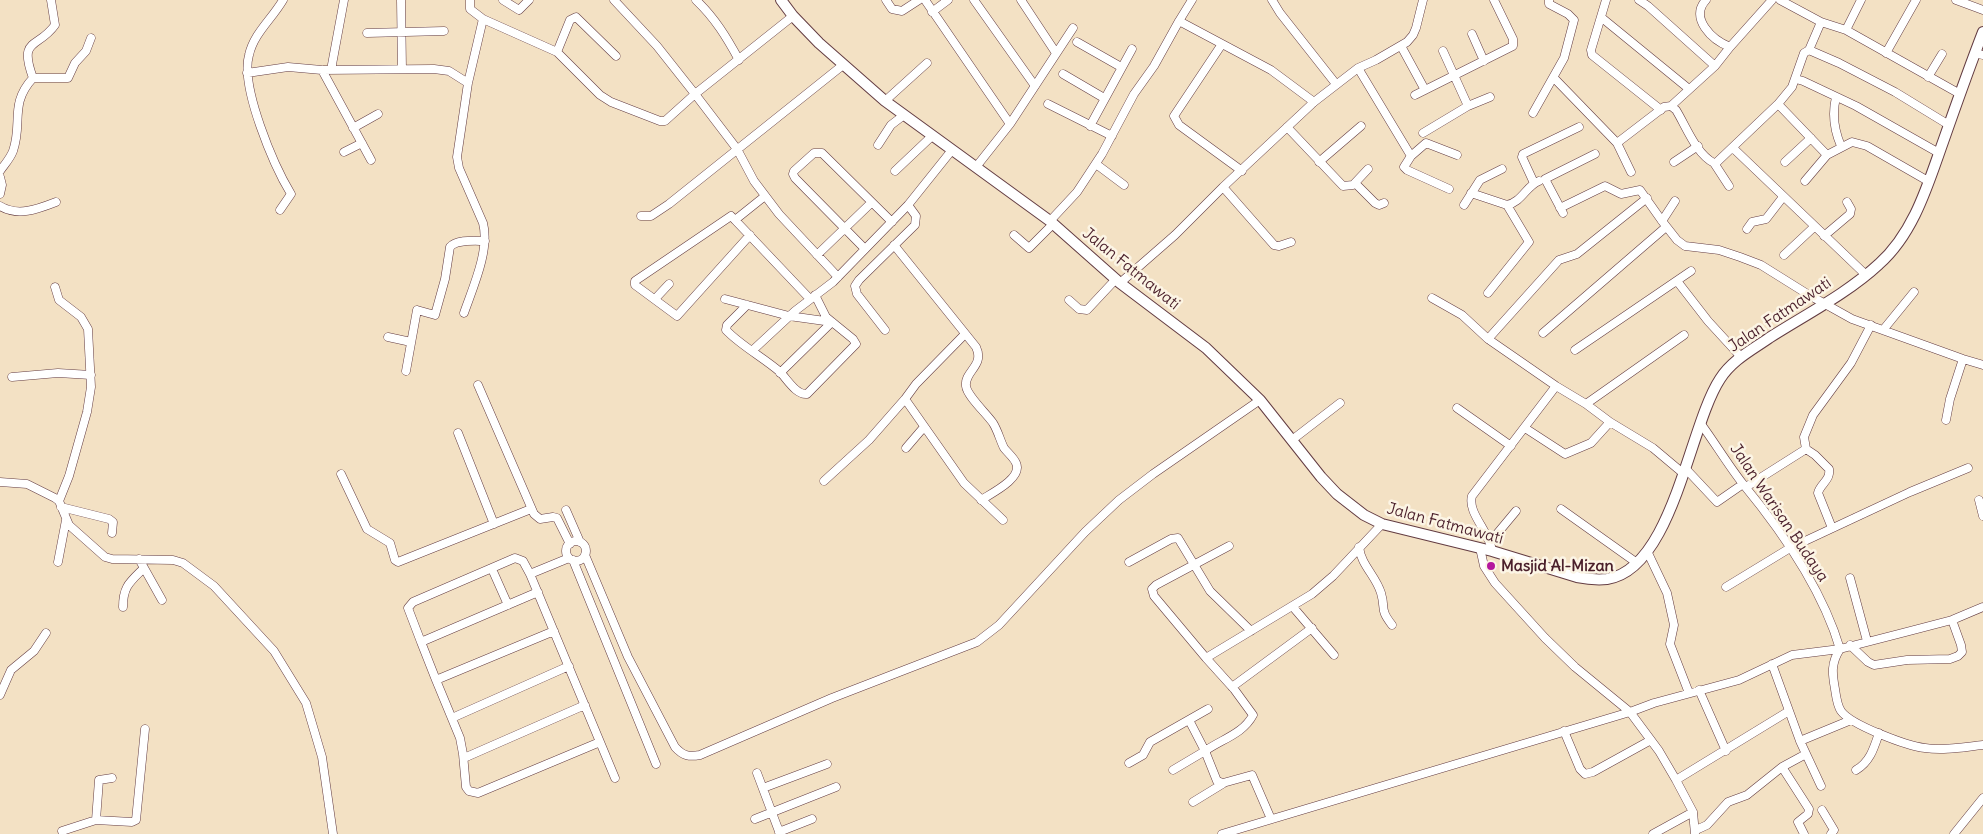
<!DOCTYPE html>
<html>
<head>
<meta charset="utf-8">
<style>
	body { margin:0 }
	canvas { display:block; background:#f3e1c4 }
</style>
</head>
<body>
<canvas width="1983" height="834"></canvas>
<script>
const c = document.querySelector('canvas').getContext('2d');
c.lineJoin = 'round';
function strokePath(path, color, width, dash) {
  c.strokeStyle = color;
  c.lineWidth = width;
  c.lineCap = dash ? 'butt' : 'round';
  c.setLineDash(dash || []);
  c.stroke(path);
}
function write(font, color, halo, rows, align = 'center') {
  c.font = font + ' Delius,sans-serif';
  c.lineWidth = 5;
  c.setLineDash([]);
  c.textBaseline = 'middle';
  c.strokeStyle = halo;
  c.fillStyle = color;
  for (const [text, x, y, turn = 0] of rows) {
    c.save();
    c.translate(x, y);
    c.rotate((+turn || 0) * Math.PI / 180);
    c.textAlign = isNaN(turn) ? turn : align;
    if (halo) c.strokeText(text, 0, 0);
    c.fillText(text, 0, 0);
    c.restore();
  }
}
const minor = new Path2D(`
	M 401,0 L 402,69
	M 470,0 L 470,9 L 483,19
	M 503,0 L 519,10 L 529,0
	M 614,0 L 657,46 L 695,94 L 737,149 L 754,181 L 779,214 L 838,277
	M 696,0 C 715,18 727,38 739,60
	M 886,0 L 892,9 L 902,11 L 919,0
	M 925,0 L 1010,124
	M 974,0 L 1035,86
	M 1021,0 L 1056,53
	M 1192,0 L 1179,21 L 1271,70 L 1314,102
	M 1272,0 L 1280,13 L 1336,84
	M 1606,0 L 1591,50 L 1592,55 L 1661,110
	M 1639,0 L 1648,6 L 1715,66
	M 1706,0 C 1689,18 1712,40 1730,47 L 1772,0
	M 1780,0 L 1821,22 L 1846,30 L 1960,94
	M 1956,0 L 1983,10
	M 932,12 L 948,0
	M 1602,18 L 1689,89
	M 1846,30 L 1861,0
	M 367,33 L 444,31
	M 1472,34 L 1484,61
	M 1077,42 L 1121,67
	M 1222,44 L 1174,116 L 1179,125 L 1242,171
	M 1401,46 L 1425,90
	M 1809,50 L 1821,22
	M 1443,51 L 1468,106
	M 1886,53 L 1916,0
	M 1975,53 L 1983,55
	M 616,56 L 576,17 L 570,20 L 557,52 L 600,95 L 611,102 L 660,121 L 665,121 L 695,94 L 793,16
	M 1358,68 L 1411,156
	M 322,70 L 371,160
	M 331,70 L 344,0
	M 247,73 L 288,67 L 322,70 L 434,69 L 449,71 L 468,83
	M 1063,74 L 1104,98
	M 1928,77 L 1942,54
	M 33,78 C 18,37 38,49 55,25 L 51,0
	M 1554,78 L 1617,143 L 1631,172
	M 1796,79 L 1803,81 L 1856,106 L 1939,153
	M 1415,95 L 1513,46 L 1513,39 L 1494,0
	M 1836,97 C 1832,114 1834,130 1841,146
	M 885,101 L 927,63
	M 1048,104 L 1112,136
	M 1778,104 L 1827,155
	M 1671,106 L 1715,66 L 1730,47
	M 1533,113 L 1564,58 L 1574,20 L 1568,14 L 1549,4 L 1549,0
	M 1090,126 L 1132,49
	M 1287,127 L 1343,186 L 1353,185 L 1368,169
	M 353,128 L 378,114
	M 1423,133 L 1468,106 L 1490,97
	M 1617,143 L 1664,107 L 1671,106 L 1676,110 C 1686,126 1696,154 1714,163 L 1717,162 L 1778,104 L 1792,87 L 1804,53 L 1809,50 L 1839,63 L 1895,92 L 1949,125
	M 878,145 L 891,125 L 904,115
	M 1733,148 L 1866,275
	M 344,152 L 362,143
	M 1319,162 L 1361,126
	M 1674,162 L 1698,146
	M 1785,162 L 1811,138
	M 1714,163 L 1729,186
	M 1096,164 L 1124,185
	M 976,167 L 1010,124 L 1073,28
	M 0,171 C 4,165 10,159 13,151 C 23,123 9,104 33,78 L 68,78 L 75,63 L 86,51 L 91,38
	M 895,171 L 932,136
	M 0,177 L 2,185 L 0,194
	M 1805,181 L 1827,155 L 1852,142 L 1867,146 L 1928,181
	M 1355,183 L 1375,203 L 1379,205 L 1384,203
	M 1534,183 L 1522,157 L 1523,154 L 1579,127
	M 1223,187 L 1274,245 L 1279,246 L 1291,242
	M 1449,189 L 1407,170 L 1404,167 L 1411,156 L 1426,143 L 1457,155
	M 1471,193 L 1507,205 C 1522,202 1526,186 1539,181
	M 1464,205 L 1480,180 L 1502,169
	M 0,206 C 18,217 38,209 56,202
	M 1560,208 L 1605,186 L 1621,194 L 1640,190 L 1662,221 L 1677,240 L 1685,246 L 1719,250 L 1740,257 L 1761,265 L 1809,295 L 1852,319 L 1963,359 L 1983,365
	M 280,210 L 291,194 C 274,166 240,87 249,55 C 254,33 272,19 283,0
	M 1563,213 L 1545,179 L 1595,154
	M 641,216 L 651,216 L 669,204 L 843,65
	M 735,220 L 810,299
	M 1050,221 L 1077,192 L 1102,154 L 1134,94 L 1154,66 L 1179,21
	M 1662,221 L 1675,201
	M 1747,229 L 1752,222 L 1766,219 L 1783,197
	M 750,235 L 677,316 L 635,285 L 635,281 L 731,216 L 735,220 L 765,196
	M 1014,235 L 1029,248 L 1053,224
	M 1824,236 L 1850,214 L 1851,209 L 1847,202
	M 894,245 L 976,347 C 985,366 964,371 966,386 C 967,396 987,414 993,423 C 998,431 1000,440 1004,448 C 1008,453 1014,458 1016,463 C 1023,478 992,493 981,500
	M 865,249 L 795,178 L 793,174 L 794,171 L 814,153 L 822,153 L 892,222
	M 817,255 L 871,203
	M 1784,255 L 1814,227
	M 1677,281 L 1708,321 L 1741,357
	M 1120,283 L 1175,235 L 1223,187 L 1314,102 L 1358,68 L 1376,60 L 1407,42 L 1413,35 L 1416,28 L 1423,0
	M 55,287 L 59,300 L 81,317 L 88,329 L 91,387 L 87,412 L 69,476 L 59,501
	M 1488,293 L 1529,242 L 1507,205
	M 1432,298 L 1462,315 L 1488,339
	M 655,299 L 669,284
	M 725,299 L 789,316 L 832,322 L 780,373
	M 1069,300 L 1079,309 L 1087,310 L 1116,279
	M 747,305 L 727,325 L 726,330 C 740,345 764,358 780,372 C 787,379 796,395 807,394 L 856,344 L 853,339 L 826,317 L 815,295
	M 464,313 C 473,287 490,250 483,223 L 459,168 L 457,157 L 468,83 L 483,19 L 557,52
	M 885,330 L 857,294 L 855,286 L 859,280 L 915,225 L 916,216 L 908,205
	M 1883,330 L 1914,292
	M 1543,333 L 1666,227
	M 965,334 L 916,384 L 905,399 L 964,483 L 1003,520
	M 388,337 L 411,342
	M 753,350 L 795,311 L 833,282 L 908,205 L 952,150
	M 1575,350 L 1691,271
	M 406,371 L 417,310 L 435,315 L 445,279 L 450,247 C 457,239 475,241 485,241
	M 12,377 L 58,373 L 91,375
	M 478,385 L 534,514 L 540,519 L 553,517 L 557,518 L 570,544
	M 1556,386 L 1488,339 L 1559,260 L 1577,254 L 1647,198
	M 1586,404 L 1684,335
	M 1457,408 L 1511,446
	M 1946,420 L 1950,399 L 1963,359
	M 1701,424 C 1715,443 1728,465 1743,484 C 1781,530 1823,591 1840,649
	M 1525,428 L 1565,454 L 1591,443 L 1610,422
	M 458,433 L 494,524
	M 1292,440 L 1340,403
	M 906,448 L 924,427
	M 1806,449 L 1815,455 L 1829,469 C 1831,480 1820,484 1818,493 L 1832,528
	M 1686,469 L 1717,502 L 1743,484
	M 341,474 L 367,529 L 390,543 L 395,560 L 398,562 L 531,509
	M 824,481 L 869,440 L 905,399
	M 0,482 L 27,484 L 55,498 L 59,501 L 69,525 L 105,557 L 112,559 L 173,560 L 183,563 L 214,586 L 274,651 L 306,703 L 322,757 L 333,834
	M 1746,487 L 1806,449 L 1804,437 L 1813,415 L 1851,363 L 1871,325
	M 1979,500 L 1983,516
	M 61,507 L 109,519 L 113,522 L 112,533
	M 1561,509 L 1637,563
	M 566,510 L 580,542
	M 1491,541 L 1516,511
	M566 551a10 10 0 1 1 20 0a10 10 0 1 1-20 0Z
	M 1229,546 L 1156,585 L 1152,589 L 1154,596 L 1206,658 L 1312,594 L 1333,576 L 1382,524
	M 1359,547 C 1361,565 1376,576 1381,593 C 1386,610 1379,608 1392,625
	M 1480,548 L 1484,566 L 1495,583 L 1545,638 L 1575,667 L 1630,712 L 1659,751 L 1676,780 L 1693,812 L 1695,834
	M 1492,551 C 1490,532 1467,513 1472,496 L 1556,386 L 1586,404 L 1610,422 L 1653,448 L 1684,474
	M 1647,551 L 1667,593 L 1674,625 L 1670,644 L 1689,693
	M 585,555 L 628,657 L 675,747 C 683,756 689,757 700,755 L 832,698 L 977,642 L 999,625 L 1085,532 L 1119,500 L 1153,474 L 1260,400
	M 139,559 L 162,600
	M 573,560 L 656,764
	M 58,562 L 66,520
	M 1129,562 L 1171,539 L 1178,538 L 1210,591 L 1251,631
	M 492,569 L 508,605
	M 530,574 L 569,558
	M 1850,578 L 1867,641
	M 1726,587 L 1790,548 L 1910,492 L 1968,468
	M 538,592 L 421,642 L 408,608 L 413,602 L 515,558 L 523,561 L 530,574 L 615,778
	M 123,607 C 123,586 130,582 144,568
	M 1293,607 L 1334,655
	M 554,631 L 436,680 L 460,738 L 463,754 L 466,787 L 469,791 L 478,793 L 600,742
	M 421,642 L 436,680
	M 1850,645 L 1868,662 L 1874,665 L 1907,660 L 1950,659 L 1958,656 L 1962,652 L 1961,645 L 1952,620
	M 1840,649 C 1831,663 1832,673 1835,689 C 1836,696 1837,705 1841,711 C 1851,725 1907,746 1925,748 C 1944,751 1964,747 1983,745
	M 1206,658 L 1234,689 L 1253,715 C 1243,734 1222,739 1205,751 L 1217,781 L 1223,783 L 1252,775 L 1271,819
	M 1772,664 L 1800,741
	M 1232,687 L 1312,628
	M 1699,690 L 1726,751
	M 0,695 L 11,670 L 34,651 L 46,633
	M 452,718 L 569,666
	M 1564,731 L 1580,769 L 1585,774 L 1593,772 L 1651,740
	M 464,758 L 585,705
	M 1129,763 L 1143,755 L 1150,742 L 1208,709
	M 1782,767 L 1809,809 L 1808,814 L 1798,822 L 1804,834
	M 1173,770 L 1205,751 L 1189,720
	M 1856,770 C 1870,762 1874,748 1879,733
	M 757,773 L 780,834
	M 1676,780 L 1789,711
	M 1821,786 L 1800,741 L 1851,720
	M 763,788 L 827,764
	M 1193,802 L 1224,783
	M 1822,810 L 1834,830 L 1831,834
	M 755,819 L 836,787
	M 96,820 L 99,780 L 112,778
	M 1696,830 L 1707,825 L 1728,802 L 1747,795 L 1782,767 L 1806,754
	M 62,831 L 96,820 L 132,822 L 136,820 L 145,729
	M 779,832 L 812,819
	M 1222,834 L 1630,712 L 1654,703 L 1739,680 L 1792,655 L 1840,649 L 1906,632 L 1952,620 L 1983,607
	M 1653,834 L 1693,812
	M 1954,834 L 1983,798`);
const tertiary = new Path2D(`
	M 781,0 L 793,16 L 819,43 L 885,101 L 1050,221 L 1120,283 L 1206,348 L 1260,400 L 1321,477 L 1337,494 L 1364,515 L 1382,524 L 1492,551 L 1577,577 C 1587,579 1597,580 1607,579 C 1673,569 1689,426 1720,379 C 1732,360 1752,350 1769,338 C 1805,315 1848,293 1879,264 C 1914,233 1928,184 1943,142 C 1956,105 1969,68 1983,32`);
strokePath(minor, '#633c42', 9);
strokePath(tertiary, '#633c42', 12);
strokePath(minor, '#fff', 8);
strokePath(tertiary, '#fff', 10);
for (const [x, y, r, color] of [
	[1491,566,5,"#b5179e"]
]) {
  const dot = new Path2D();
  dot.arc(x, y, r, 0, 2 * Math.PI);
  c.fillStyle = color;
  c.fill(dot);
  strokePath(dot, '#fcf5e5', 2);
}
write('16px', '#4a1f2b', '#fcf5e5', [
	["Jalan Fatmawati",1131,269,39],
	["Jalan Fatmawati",1780,315,-34],
	["Jalan Warisan Budaya",1779,513,56],
	["Jalan Fatmawati",1445,524,15]
]);
write('bold 16px', '#4a1f2b', '#fcf5e5', [
	["Masjid Al-Mizan",1501,566]
], 'left');
</script>
</body>
</html>
